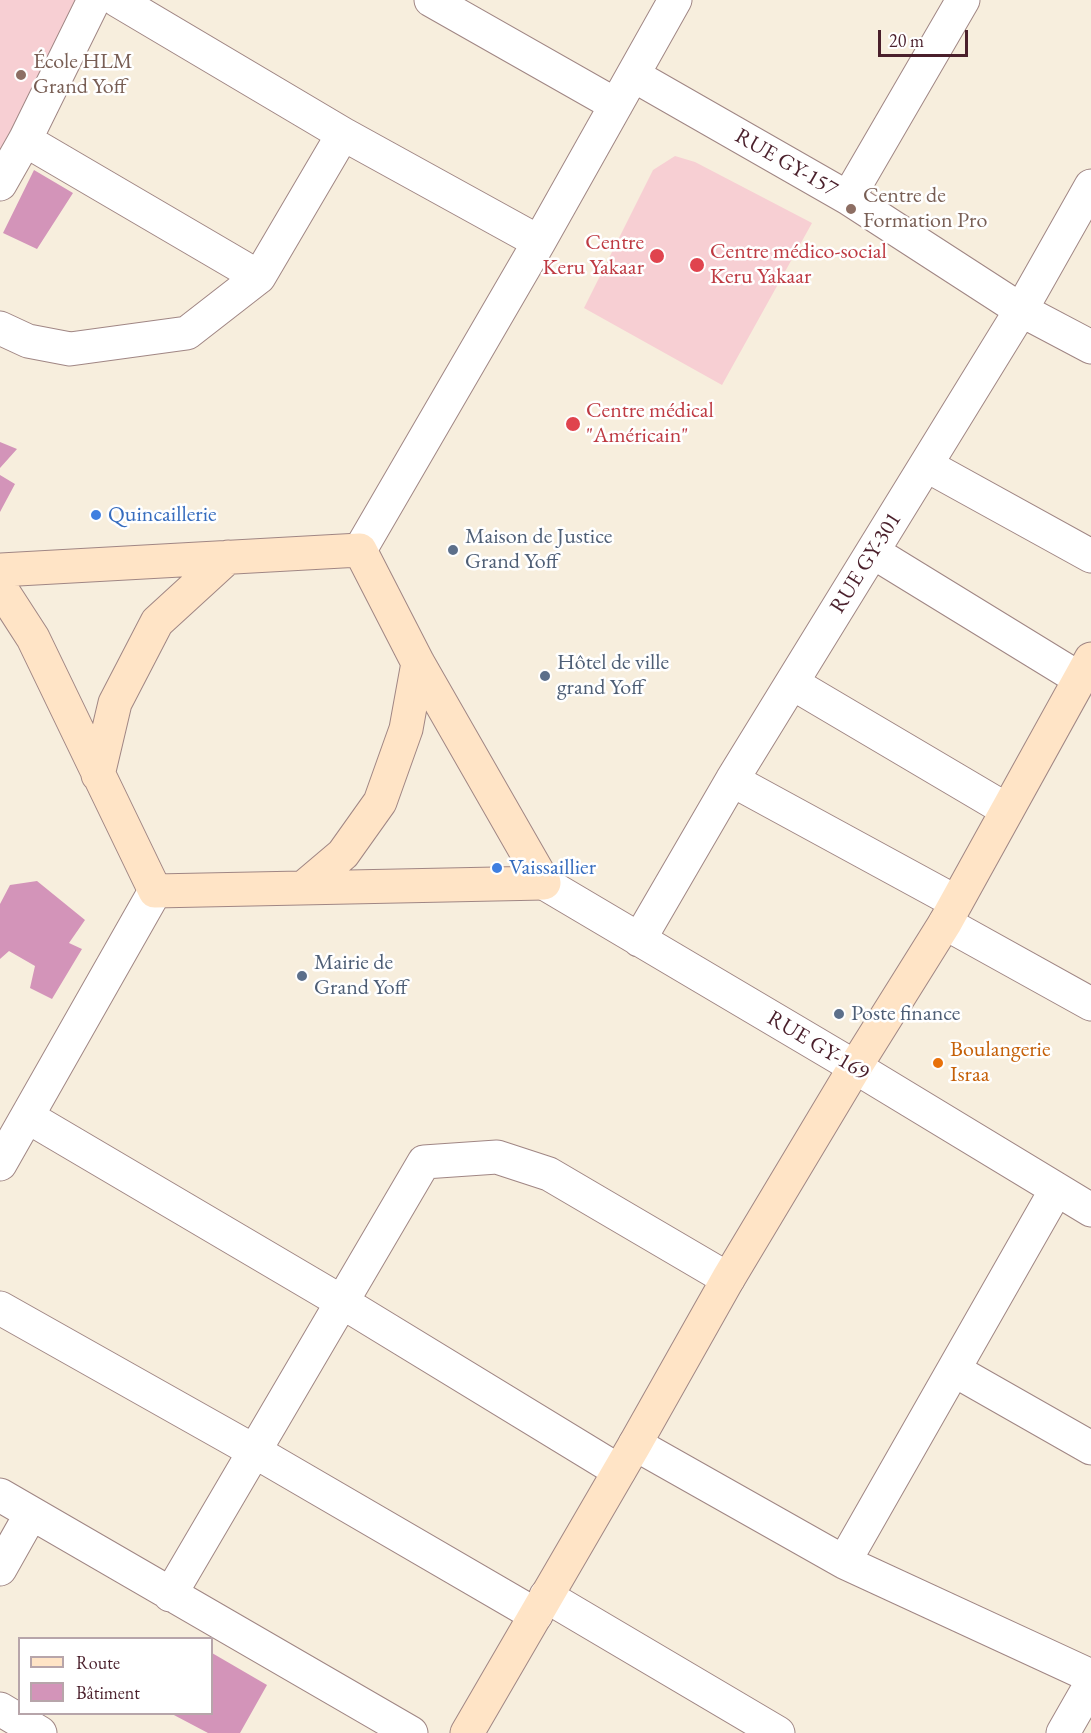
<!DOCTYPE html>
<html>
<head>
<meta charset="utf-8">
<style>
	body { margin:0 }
	#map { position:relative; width:1091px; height:1733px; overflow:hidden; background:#f7eedd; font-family:"EB Garamond",serif }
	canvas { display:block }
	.legend { position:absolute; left:18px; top:1637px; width:195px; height:78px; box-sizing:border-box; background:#fff; border:2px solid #b7a5aa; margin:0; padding:8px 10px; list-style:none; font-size:18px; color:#4a1f2b }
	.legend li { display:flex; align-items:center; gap:12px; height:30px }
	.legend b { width:30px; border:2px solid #b7a5aa }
	.scale { position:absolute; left:878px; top:30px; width:90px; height:27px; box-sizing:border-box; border:3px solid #4a1f2b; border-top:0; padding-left:8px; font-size:18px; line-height:21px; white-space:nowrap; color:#4a1f2b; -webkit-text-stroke:4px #fff; paint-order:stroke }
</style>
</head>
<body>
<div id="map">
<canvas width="1091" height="1733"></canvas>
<ul class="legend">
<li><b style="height:8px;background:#ffe4c6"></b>Route</li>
<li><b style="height:16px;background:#d394b9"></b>Bâtiment</li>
</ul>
<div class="scale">20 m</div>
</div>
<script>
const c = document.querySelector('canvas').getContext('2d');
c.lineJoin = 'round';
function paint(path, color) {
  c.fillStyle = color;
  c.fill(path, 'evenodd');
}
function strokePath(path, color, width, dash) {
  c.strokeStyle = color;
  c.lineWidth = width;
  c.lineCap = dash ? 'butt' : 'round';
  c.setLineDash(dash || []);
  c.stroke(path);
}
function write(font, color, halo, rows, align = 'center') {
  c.font = font + ' "EB Garamond",serif';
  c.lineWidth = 5;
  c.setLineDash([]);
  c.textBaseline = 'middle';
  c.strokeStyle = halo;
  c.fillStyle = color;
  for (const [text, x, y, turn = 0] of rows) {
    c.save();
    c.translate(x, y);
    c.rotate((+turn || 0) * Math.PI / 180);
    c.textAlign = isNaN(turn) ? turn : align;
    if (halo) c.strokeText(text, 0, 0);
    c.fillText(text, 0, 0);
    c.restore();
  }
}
paint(new Path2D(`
	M 0,0 L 82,0 L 0,150 Z
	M 675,156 L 695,162 L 812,223 L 722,385 L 584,308 L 653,170 Z`), '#f7cfd3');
paint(new Path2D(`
	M 34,170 L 73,193 L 37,249 L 3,233 Z
	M 0,442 L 17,449 L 0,468 Z
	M 0,475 L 15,484 L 0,512 Z
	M 37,881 L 85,920 L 69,943 L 82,949 L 52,999 L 30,988 L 35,966 L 9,951 L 0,959 L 0,904 L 10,885 Z
	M 212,1653 L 267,1685 L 240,1733 L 208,1733 L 172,1714 L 212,1714 Z`), '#d394b9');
const street = new Path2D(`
	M 117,0 L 343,134 L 539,242
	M 431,0 L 616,105
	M 633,75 L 848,198 L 1021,310 L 1091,347
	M 25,140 L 259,277
	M 0,184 L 25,140 L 94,0
	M 848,198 L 963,0
	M 0,328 L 28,341 L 70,349 L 187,333 L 259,277 L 343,134
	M 926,465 L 1091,556
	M 360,550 L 539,242 L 675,0
	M 873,552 L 1080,679
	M 792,683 L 1007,810
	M 732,780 L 956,902
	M 544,883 L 855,1067 L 1091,1210
	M 945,923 L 1091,1004
	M 639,940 L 732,780 L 1021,310 L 1091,186
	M 28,1117 L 342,1302 L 619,1471
	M 0,1164 L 155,891
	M 0,1308 L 254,1451 L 536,1615
	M 954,1370 L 1091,1448
	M 635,1444 L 844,1562 L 1091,1676
	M 0,1495 L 411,1733
	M 844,1562 L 1056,1190
	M 0,1569 L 31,1514
	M 170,1595 L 424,1162 L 497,1157 L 549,1174 L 728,1279
	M 546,1596 L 778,1733
	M 0,1709 L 40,1733
	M 1063,1733 L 1091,1684`);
const secondary = new Path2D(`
	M 0,570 L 360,550 L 418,663 L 544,883 L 155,891 L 33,638 L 0,587
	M 98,775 L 115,703 L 157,622 L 228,557
	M 304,887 L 343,854 L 380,802 L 406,729 L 418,663
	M 467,1733 L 635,1444 L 728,1279 L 855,1067 L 945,923 L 1091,659`);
strokePath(street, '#a08684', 35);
strokePath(secondary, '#a08684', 35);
strokePath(street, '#fff', 33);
strokePath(secondary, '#ffe4c6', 33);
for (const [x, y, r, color] of [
	[21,75,6,"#8d6e63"],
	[851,209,6,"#8d6e63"],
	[657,256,8,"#e0444e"],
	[697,265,8,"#e0444e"],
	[573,424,8,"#e0444e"],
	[96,515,6,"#3f7fe0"],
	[453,550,6,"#5c6f8a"],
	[545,676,6,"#5c6f8a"],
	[497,868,6,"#3f7fe0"],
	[302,976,6,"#5c6f8a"],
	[839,1014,6,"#5c6f8a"],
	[938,1063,6,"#e8710a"]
]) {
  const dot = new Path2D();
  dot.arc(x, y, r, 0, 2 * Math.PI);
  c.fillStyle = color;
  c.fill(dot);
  strokePath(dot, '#fff', 2);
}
write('22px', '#785e54', '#fff', [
	["École HLM",33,62],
	["Grand Yoff",33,87],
	["Centre de",863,196],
	["Formation Pro",863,221]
], 'left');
write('22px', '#4a1f2b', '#fff', [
	["RUE GY-157",786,163,30],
	["RUE GY-301",866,563,-58],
	["RUE GY-169",818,1046,31]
]);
write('22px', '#be3a42', '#fff', [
	["Centre",644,243,"right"],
	["Keru Yakaar",644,268,"right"],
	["Centre médico-social",710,252],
	["Keru Yakaar",710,277],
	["Centre médical",586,411],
	["\"Américain\"",586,436]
], 'left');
write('22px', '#366cbe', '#fff', [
	["Quincaillerie",108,515],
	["Vaissaillier",509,868]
], 'left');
write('22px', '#4e5e75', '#fff', [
	["Maison de Justice",465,537],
	["Grand Yoff",465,562],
	["Hôtel de ville",557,663],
	["grand Yoff",557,688],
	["Mairie de",314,963],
	["Grand Yoff",314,988],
	["Poste finance",851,1014]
], 'left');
write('22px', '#c56008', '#fff', [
	["Boulangerie",950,1050],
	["Israa",950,1075]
], 'left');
</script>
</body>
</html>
